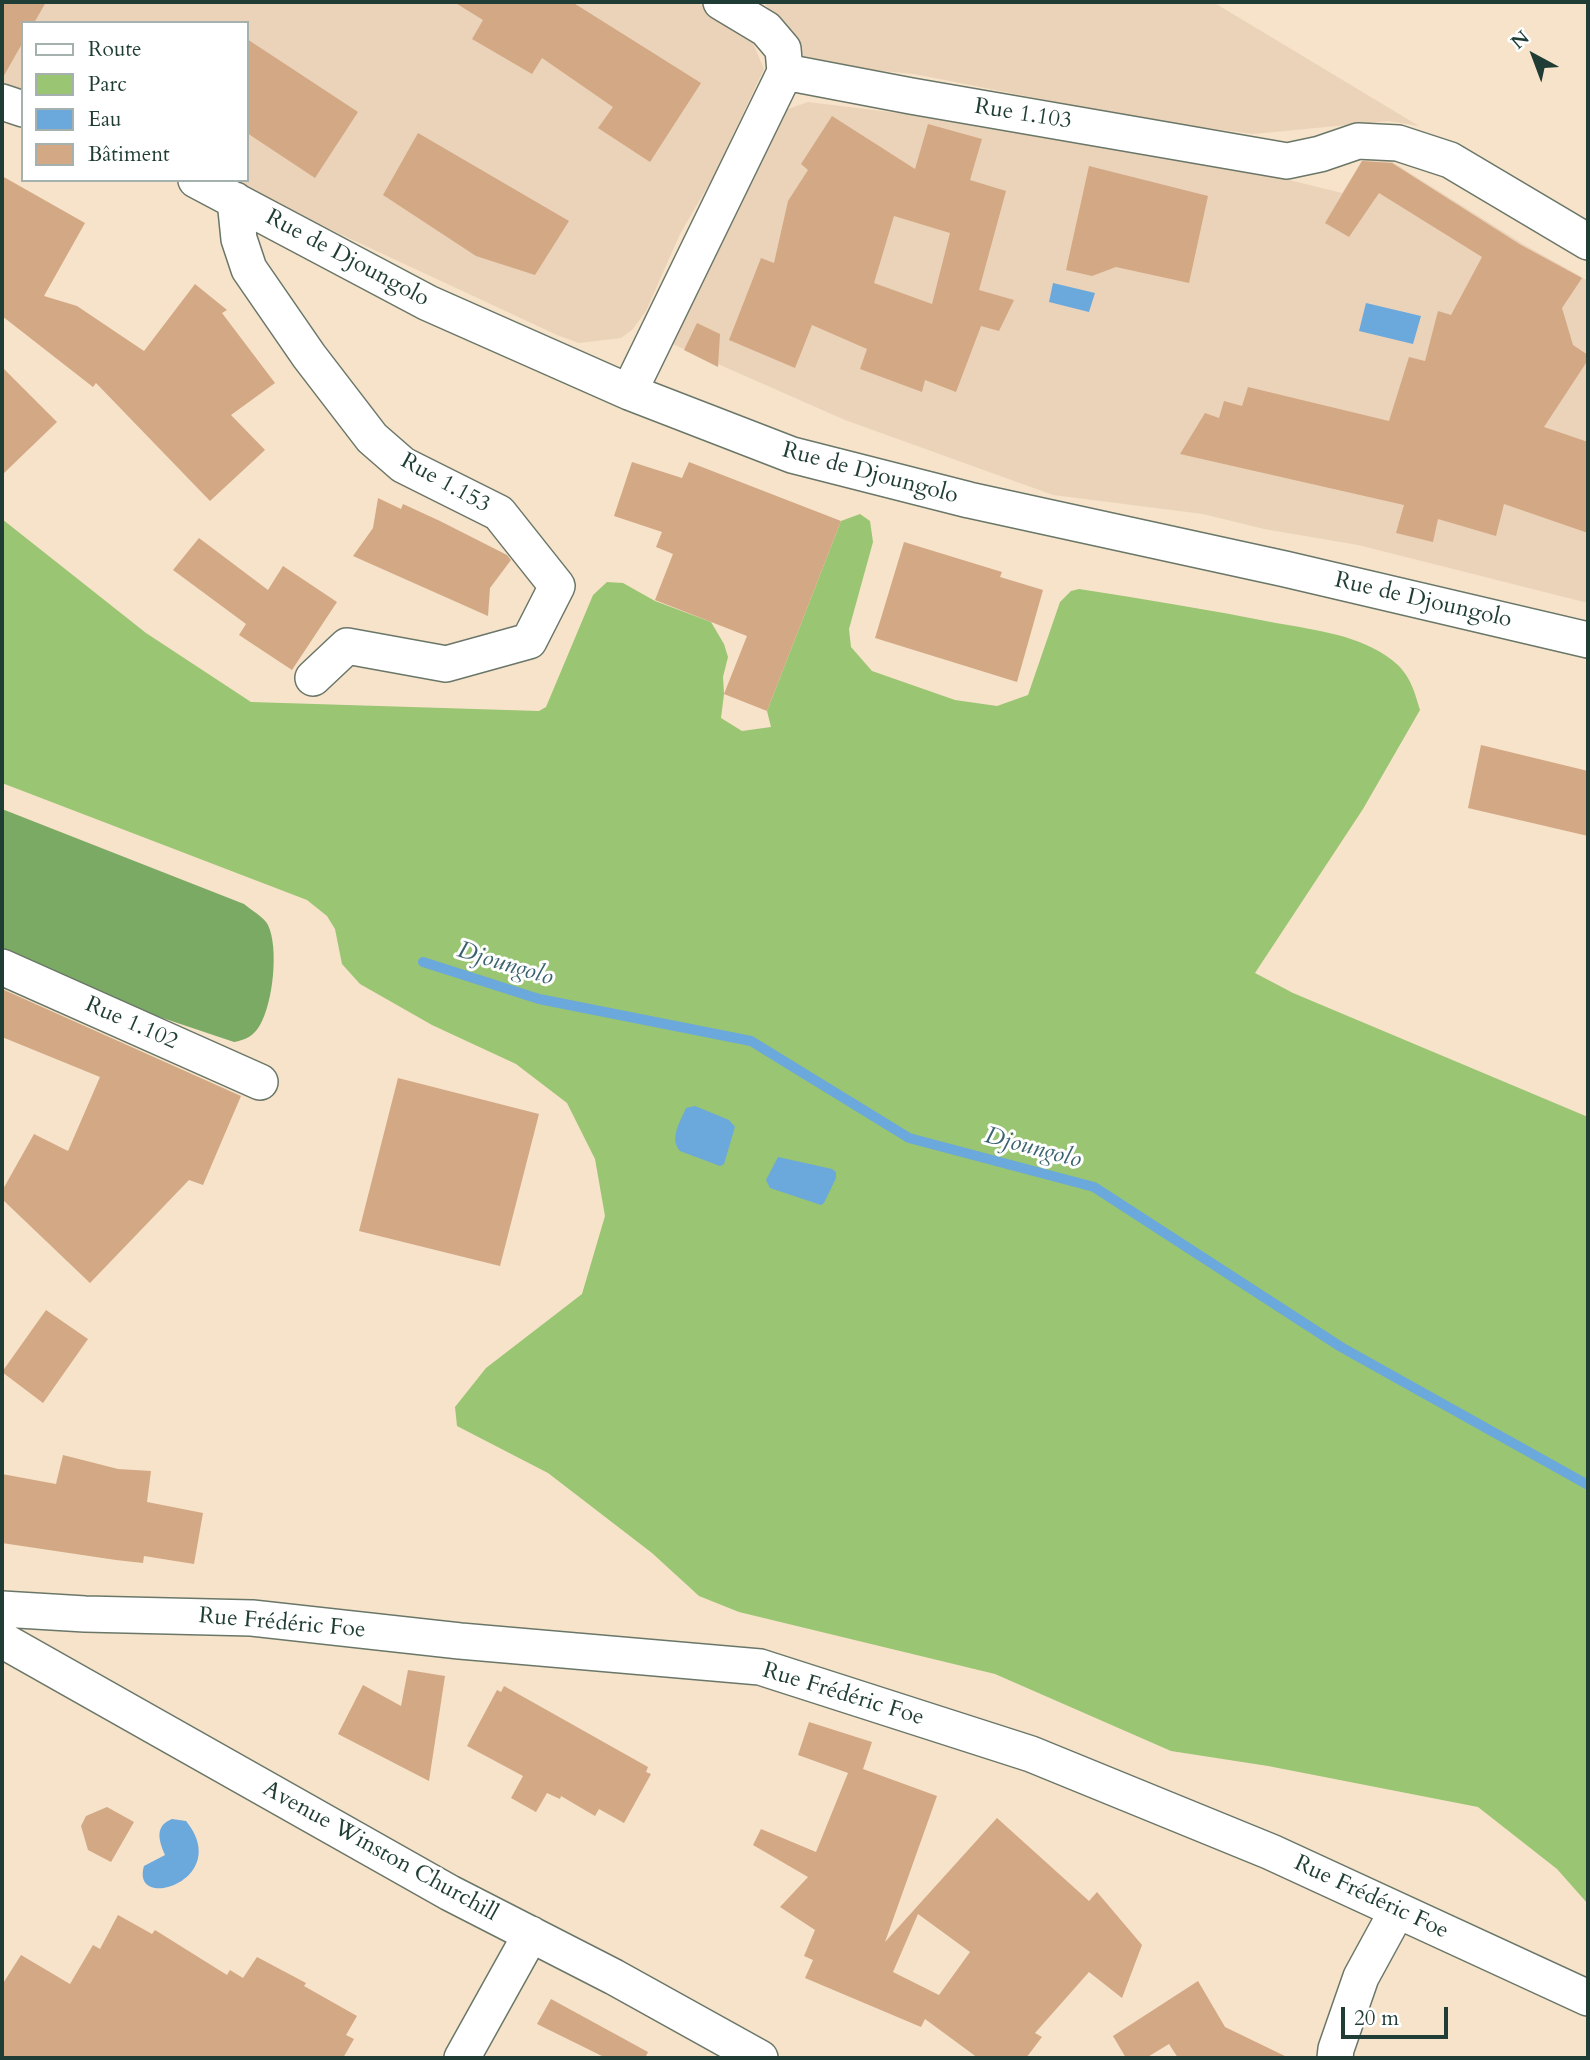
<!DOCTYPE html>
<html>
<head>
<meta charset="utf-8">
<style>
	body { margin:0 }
	#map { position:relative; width:1590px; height:2060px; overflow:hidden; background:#f6e3ca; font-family:Cardo,serif }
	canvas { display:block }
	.frame { position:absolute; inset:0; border:4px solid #1f3d34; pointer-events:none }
	.legend { position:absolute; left:21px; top:21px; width:228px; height:161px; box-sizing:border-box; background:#fff; border:2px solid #a5b1ae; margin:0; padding:9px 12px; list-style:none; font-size:21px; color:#1f3d34 }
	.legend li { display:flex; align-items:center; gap:14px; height:35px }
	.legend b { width:35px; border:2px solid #a5b1ae }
	.north { position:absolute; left:1499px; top:21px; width:70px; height:70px; -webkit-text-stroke:5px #fff; paint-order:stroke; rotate:319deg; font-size:19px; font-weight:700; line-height:28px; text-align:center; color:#1f3d34 }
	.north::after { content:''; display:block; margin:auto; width:24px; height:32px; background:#1f3d34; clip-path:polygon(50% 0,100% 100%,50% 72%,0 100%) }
	.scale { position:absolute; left:1341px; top:2007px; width:107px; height:32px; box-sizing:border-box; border:4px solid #1f3d34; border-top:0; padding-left:9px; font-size:21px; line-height:24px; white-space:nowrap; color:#1f3d34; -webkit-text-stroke:5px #fff; paint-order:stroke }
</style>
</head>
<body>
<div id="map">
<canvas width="1590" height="2060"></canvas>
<div class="frame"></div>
<ul class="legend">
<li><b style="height:9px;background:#fff"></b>Route</li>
<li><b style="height:19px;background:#9ac572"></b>Parc</li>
<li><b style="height:19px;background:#6ba8dc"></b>Eau</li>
<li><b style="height:19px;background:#d3a884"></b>Bâtiment</li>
</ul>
<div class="north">N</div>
<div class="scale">20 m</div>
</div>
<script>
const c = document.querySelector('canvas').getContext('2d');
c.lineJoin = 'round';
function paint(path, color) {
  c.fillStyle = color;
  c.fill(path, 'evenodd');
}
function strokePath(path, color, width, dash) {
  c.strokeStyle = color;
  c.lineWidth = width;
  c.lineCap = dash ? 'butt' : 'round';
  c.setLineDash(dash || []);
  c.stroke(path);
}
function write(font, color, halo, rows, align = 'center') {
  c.font = font + ' Cardo,serif';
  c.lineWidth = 6;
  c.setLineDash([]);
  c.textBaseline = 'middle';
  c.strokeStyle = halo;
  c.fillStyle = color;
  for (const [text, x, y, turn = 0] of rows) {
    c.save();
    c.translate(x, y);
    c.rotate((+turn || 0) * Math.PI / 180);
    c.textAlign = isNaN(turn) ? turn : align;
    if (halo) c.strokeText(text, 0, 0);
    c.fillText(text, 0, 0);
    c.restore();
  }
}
paint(new Path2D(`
	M 2,2 L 697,2 L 736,27 L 753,43 L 764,69 L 712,179 L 680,234 L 646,311 L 632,330 L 621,338 L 579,343 L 557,335 L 224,180 L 247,180 L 247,23 L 23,23 L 23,106 L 2,99 Z
	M 763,2 L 1213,2 L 1419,126 L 1389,121 L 1253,134 L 1142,119 L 914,74 L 806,64 L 785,26 Z
	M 808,102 L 1045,131 L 1285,179 L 1342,193 L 1370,148 L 1523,244 L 1580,276 L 1588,281 L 1588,603 L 1358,545 L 1264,529 L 1203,514 L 1053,495 L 845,420 L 668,342 L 785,110 Z`), '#ebd3b9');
paint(new Path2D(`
	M 860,514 L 870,521 L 873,542 L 849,629 L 851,647 L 872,671 L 955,700 L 997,706 L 1028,695 L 1060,602 L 1071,591 L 1079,589 C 1145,599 1210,610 1276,623 C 1315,630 1360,635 1392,660 C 1410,674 1414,690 1420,710 L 1363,809 L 1255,973 L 1293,993 L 1588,1117 L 1588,1904 L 1557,1869 L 1478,1807 L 1268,1766 L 1171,1751 L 995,1674 L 739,1612 L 699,1596 L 652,1553 L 548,1473 L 457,1426 L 455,1407 L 486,1368 L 582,1294 L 605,1216 L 595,1159 L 567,1103 L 516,1064 L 432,1025 L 360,984 L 342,964 L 335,929 L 327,916 L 307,900 L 2,783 L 2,519 L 146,633 L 251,702 L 539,711 L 546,707 L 593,595 L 607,582 L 623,583 L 655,601 L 711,622 L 724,644 L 728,657 L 723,677 L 724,694 L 721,718 L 742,731 L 771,727 L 767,711 L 841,521 Z`), '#9ac572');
paint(new Path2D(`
	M 2,809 L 244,904 C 251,910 264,917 268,925 C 279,948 273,1003 260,1025 C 254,1036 245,1040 234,1042 L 112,1001 L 2,955 Z`), '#7baa64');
paint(new Path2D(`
	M 1053,283 L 1095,293 L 1089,312 L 1049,302 Z
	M 1366,303 L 1421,316 L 1413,344 L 1359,331 Z
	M 695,1106 L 729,1120 L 735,1127 L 724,1164 L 720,1166 L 680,1151 C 669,1139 680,1122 686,1108 Z
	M 778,1157 L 832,1169 L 836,1172 L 836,1178 L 824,1203 L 821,1205 L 770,1188 L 766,1180 Z
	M 172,1819 L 186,1821 C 234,1880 130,1913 144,1866 L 165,1855 C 159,1841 154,1826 172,1819 Z`), '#6ba8dc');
strokePath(new Path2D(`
	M 423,962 L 539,999 L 751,1041 L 909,1138 L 1094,1187 L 1341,1347 L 1588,1485`), '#6ba8dc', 10);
paint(new Path2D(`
	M 2,2 L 46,2 L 34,23 L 23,23 L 23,42 L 2,79 Z
	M 454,2 L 572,2 L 701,83 L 650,162 L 598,128 L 613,107 L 542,58 L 532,74 L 472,39 L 483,20 Z
	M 247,39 L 358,112 L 315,178 L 247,133 Z
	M 832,116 L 915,169 L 928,124 L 982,139 L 970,180 L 1006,191 L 979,290 L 1014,300 L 999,331 L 981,326 L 956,392 L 925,380 L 922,392 L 860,369 L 867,349 L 812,325 L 795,368 L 729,340 L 761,258 L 774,263 L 788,201 L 808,170 L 801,164 ZM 894,216 L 950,233 L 932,304 L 874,283 Z
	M 418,133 L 569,221 L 535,275 L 476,256 L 383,195 Z
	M 1362,161 L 1392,163 L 1521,245 L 1582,278 L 1562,308 L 1573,345 L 1588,355 L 1588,360 L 1544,427 L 1588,442 L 1588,533 L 1504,504 L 1496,536 L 1438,519 L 1433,542 L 1396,533 L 1404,505 L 1180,454 L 1205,413 L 1219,418 L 1224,401 L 1242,406 L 1248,387 L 1389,421 L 1409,357 L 1425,361 L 1438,311 L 1451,315 L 1482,257 L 1379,193 L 1349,237 L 1325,223 Z
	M 1089,166 L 1208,196 L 1189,283 L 1116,267 L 1092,276 L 1066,270 Z
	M 2,176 L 85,223 L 44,296 L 77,306 L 144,351 L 195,284 L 227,310 L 222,313 L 275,383 L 231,415 L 265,450 L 210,501 L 96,383 L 93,387 L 2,316 Z
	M 697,323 L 720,334 L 718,367 L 684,350 Z
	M 2,367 L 57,422 L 2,475 Z
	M 632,462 L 682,478 L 689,462 L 841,521 L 767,711 L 724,694 L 747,636 L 655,600 L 673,554 L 656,547 L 662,532 L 614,516 Z
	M 378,498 L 401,509 L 403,504 L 440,521 L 507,555 L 511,560 L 490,588 L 488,616 L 353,556 L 373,528 Z
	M 199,538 L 268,590 L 283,566 L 337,602 L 292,670 L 239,635 L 246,624 L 173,570 Z
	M 904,542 L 1002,572 L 1000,577 L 1043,590 L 1017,682 L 875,638 Z
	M 1481,745 L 1588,771 L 1588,836 L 1468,808 Z
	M 2,989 L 241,1096 L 203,1185 L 189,1180 L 90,1283 L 2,1199 L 2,1191 L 34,1134 L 68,1151 L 100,1077 L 2,1037 Z
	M 398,1078 L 539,1114 L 500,1266 L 359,1231 Z
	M 46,1310 L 88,1339 L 43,1403 L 2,1372 Z
	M 63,1455 L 118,1469 L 151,1471 L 147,1502 L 203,1513 L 194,1564 L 144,1556 L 143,1563 L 116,1560 L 2,1543 L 2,1474 L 56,1484 Z
	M 408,1670 L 445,1676 L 429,1781 L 338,1734 L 363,1685 L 401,1706 Z
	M 504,1686 L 648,1767 L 646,1772 L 651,1774 L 624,1823 L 599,1809 L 595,1816 L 561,1796 L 560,1799 L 547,1793 L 536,1812 L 511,1798 L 523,1776 L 467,1746 L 497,1690 L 501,1692 Z
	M 809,1722 L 872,1742 L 863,1769 L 937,1796 L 885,1942 L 997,1818 L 1089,1901 L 1097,1892 L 1142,1945 L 1122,1998 L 1089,1972 L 1035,2033 L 1042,2037 L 1026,2058 L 978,2058 L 925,2019 L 921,2027 L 805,1978 L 813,1960 L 804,1956 L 815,1930 L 780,1907 L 808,1877 L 753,1845 L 761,1829 L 816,1852 L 848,1773 L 798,1755 ZM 918,1914 L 970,1952 L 939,1995 L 893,1972 Z
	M 107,1807 L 134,1822 L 111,1862 L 88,1850 L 81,1826 L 86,1816 Z
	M 118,1915 L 152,1934 L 155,1930 L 227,1975 L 230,1970 L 243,1978 L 257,1957 L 306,1983 L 304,1986 L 357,2016 L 346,2035 L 354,2039 L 343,2058 L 2,2058 L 2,1985 L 21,1955 L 70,1984 L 93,1945 L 100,1949 Z
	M 1198,1981 L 1225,2027 L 1289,2058 L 1178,2058 L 1169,2044 L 1146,2058 L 1126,2058 L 1113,2036 Z
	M 551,1999 L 648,2052 L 645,2058 L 606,2058 L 537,2024 Z`), '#d3a884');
const minor = new Path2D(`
	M 721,2 L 766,29 L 783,49 L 785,72
	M 2,102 L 23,109
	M 196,180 L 428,303 L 629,392 L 792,455 L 969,500 L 1285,569 L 1588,640
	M 235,200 L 239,239 L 249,269 L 309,356 L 372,438 L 403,465 L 499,513 L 557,586 L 529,641 L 446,664 L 347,646 L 313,678
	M 629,392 L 785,72 L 911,96 L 1287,161 L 1320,154 L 1358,141 L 1398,143 L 1450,160 L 1588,242
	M 2,967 L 260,1082
	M 2,1609 L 85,1614 L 252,1618 L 460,1641 L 760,1667 L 1031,1754 L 1271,1852 L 1588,1998
	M 2,1640 L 450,1893 L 614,1977 L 760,2058
	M 462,2058 L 531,1934
	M 1335,2058 L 1336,2049 L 1361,1977 L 1397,1911`);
strokePath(minor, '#6a7768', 38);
strokePath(minor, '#fff', 35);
write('23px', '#1f3d34', '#fff', [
	["Rue 1.103",1023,115,9],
	["Rue de Djoungolo",347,259,28],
	["Rue de Djoungolo",870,474,15],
	["Rue 1.153",445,484,29],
	["Rue de Djoungolo",1423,601,13],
	["Rue 1.102",131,1024,24],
	["Rue Frédéric Foe",282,1624,5],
	["Rue Frédéric Foe",843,1695,17],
	["Avenue Winston Churchill",380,1852,29],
	["Rue Frédéric Foe",1371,1898,25]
]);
write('italic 24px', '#3a626f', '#fff', [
	["Djoungolo",505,965,17],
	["Djoungolo",1033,1149,15]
]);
</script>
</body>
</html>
